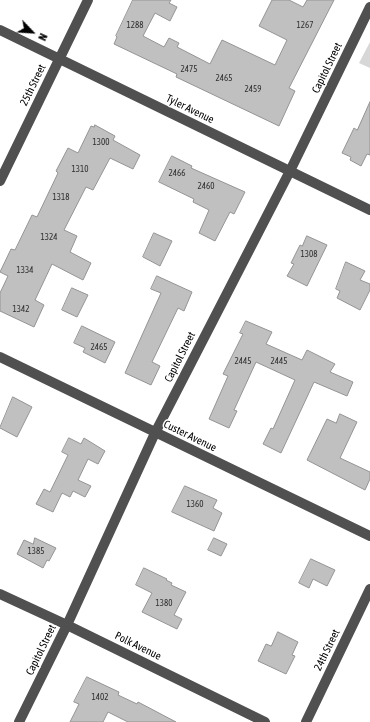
<!DOCTYPE html>
<html>
<head>
<meta charset="utf-8">
<style>
	body { margin:0 }
	#map { position:relative; width:370px; height:722px; overflow:hidden; background:#fff; font-family:"Asap Condensed",sans-serif }
	canvas { display:block }
	.north { position:absolute; left:12px; top:12px; width:40px; height:40px; -webkit-text-stroke:3px #fff; paint-order:stroke; rotate:115deg; font-size:11px; font-weight:700; line-height:16px; text-align:center; color:#000 }
	.north::after { content:''; display:block; margin:auto; width:14px; height:18px; background:#000; clip-path:polygon(50% 0,100% 100%,50% 72%,0 100%) }
</style>
</head>
<body>
<div id="map">
<canvas width="370" height="722"></canvas>
<div class="north">N</div>
</div>
<script>
const c = document.querySelector('canvas').getContext('2d');
c.lineJoin = 'round';
function paint(path, color) {
  c.fillStyle = color;
  c.fill(path, 'evenodd');
}
function strokePath(path, color, width, dash) {
  c.strokeStyle = color;
  c.lineWidth = width;
  c.lineCap = dash ? 'butt' : 'round';
  c.setLineDash(dash || []);
  c.stroke(path);
}
function write(font, color, halo, rows, align = 'center') {
  c.font = font + ' "Asap Condensed",sans-serif';
  c.lineWidth = 3;
  c.setLineDash([]);
  c.textBaseline = 'middle';
  c.strokeStyle = halo;
  c.fillStyle = color;
  for (const [text, x, y, turn = 0] of rows) {
    c.save();
    c.translate(x, y);
    c.rotate((+turn || 0) * Math.PI / 180);
    c.textAlign = isNaN(turn) ? turn : align;
    if (halo) c.strokeText(text, 0, 0);
    c.fillText(text, 0, 0);
    c.restore();
  }
}
paint(new Path2D(`
	M 370,42 L 370,68 L 359,63 Z`), '#d7d7d7');
const building = new Path2D(`
	M 133,0 L 171,0 L 169,3 L 177,7 L 170,21 L 155,13 L 143,36 L 164,47 L 169,38 L 179,43 L 177,47 L 210,64 L 222,40 L 275,65 L 287,40 L 259,26 L 272,0 L 289,0 L 303,7 L 307,0 L 334,0 L 289,88 L 295,91 L 279,126 L 176,77 L 177,74 L 114,44 L 117,37 L 116,36 Z
	M 370,102 L 370,155 L 367,154 L 361,166 L 350,160 L 351,157 L 342,153 L 354,128 L 357,130 Z
	M 95,125 L 115,136 L 113,140 L 140,155 L 133,169 L 110,158 L 93,190 L 86,187 L 64,230 L 77,236 L 70,252 L 91,263 L 83,280 L 52,264 L 35,300 L 44,305 L 34,327 L 0,311 L 0,293 L 8,276 L 0,272 L 11,249 L 15,250 L 32,215 L 37,217 L 58,173 L 56,171 L 68,148 L 78,153 L 91,126 L 94,127 Z
	M 172,156 L 192,166 L 191,168 L 245,192 L 234,214 L 230,212 L 215,241 L 199,233 L 209,210 L 193,202 L 194,199 L 159,182 Z
	M 154,233 L 172,241 L 160,266 L 143,257 Z
	M 307,236 L 327,245 L 307,286 L 287,276 L 294,264 L 291,263 L 300,245 L 302,246 Z
	M 346,262 L 365,271 L 360,280 L 370,284 L 370,290 L 360,310 L 337,298 L 340,291 L 336,289 Z
	M 157,276 L 192,292 L 184,311 L 178,308 L 152,362 L 160,366 L 151,385 L 125,373 L 161,293 L 151,289 Z
	M 72,288 L 88,295 L 77,317 L 62,310 Z
	M 246,321 L 272,332 L 266,344 L 302,360 L 307,350 L 335,364 L 330,372 L 353,382 L 347,396 L 314,382 L 281,453 L 263,444 L 271,428 L 273,429 L 295,380 L 256,362 L 234,410 L 237,411 L 229,428 L 209,419 L 228,376 L 223,374 L 243,334 L 240,333 Z
	M 82,326 L 115,342 L 105,363 L 83,352 L 85,348 L 74,343 Z
	M 13,397 L 32,407 L 17,437 L 0,428 Z
	M 340,414 L 357,422 L 340,458 L 370,472 L 370,479 L 365,490 L 307,460 L 327,419 L 336,423 Z
	M 69,438 L 81,444 L 84,438 L 105,451 L 98,464 L 88,459 L 78,480 L 91,486 L 85,497 L 73,491 L 70,497 L 62,493 L 53,512 L 36,504 L 44,489 L 50,492 L 68,455 L 62,452 Z
	M 185,486 L 217,500 L 213,508 L 222,513 L 214,531 L 172,512 Z
	M 35,538 L 56,548 L 49,561 L 47,560 L 43,568 L 17,554 L 24,540 L 33,544 Z
	M 214,538 L 227,544 L 221,556 L 208,550 Z
	M 311,559 L 335,570 L 327,586 L 313,579 L 309,588 L 299,583 Z
	M 144,568 L 167,579 L 166,580 L 172,583 L 171,585 L 186,592 L 174,615 L 182,619 L 177,629 L 142,612 L 152,593 L 136,585 Z
	M 278,632 L 298,642 L 292,655 L 295,656 L 286,674 L 258,661 L 266,644 L 271,646 Z
	M 87,677 L 119,692 L 118,695 L 137,704 L 138,702 L 176,722 L 128,722 L 108,712 L 103,722 L 70,722 L 79,704 L 74,702 Z`);
paint(building, '#c0c0c0');
strokePath(building, '#949494', 1);
strokePath(new Path2D(`
	M 0,30 L 370,210
	M 0,181 L 88,0
	M 0,357 L 370,536
	M 0,594 L 67,625 L 265,722
	M 19,722 L 67,625 L 155,433 L 290,171 L 370,7
	M 306,722 L 370,589`), '#505050', 10);
write('9px', '#303030', null, [
	["1288",135,25],
	["1267",305,25],
	["2475",189,69],
	["2465",224,78],
	["2459",253,89],
	["1300",101,142],
	["1310",80,169],
	["2466",177,173],
	["2460",206,186],
	["1318",61,197],
	["1324",49,237],
	["1308",309,254],
	["1334",25,270],
	["1342",21,309],
	["2465",99,347],
	["2445",243,361],
	["2445",279,361],
	["1360",195,504],
	["1385",36,551],
	["1380",164,603],
	["1402",100,697]
]);
write('11px', '#000', '#fff', [
	["Capitol Street",327,68,-64],
	["25th Street",33,85,-64],
	["Tyler Avenue",190,109,26],
	["Capitol Street",180,357,-63],
	["Custer Avenue",190,436,26],
	["Polk Avenue",138,646,26],
	["Capitol Street",41,650,-64],
	["24th Street",327,650,-64]
]);
</script>
</body>
</html>
